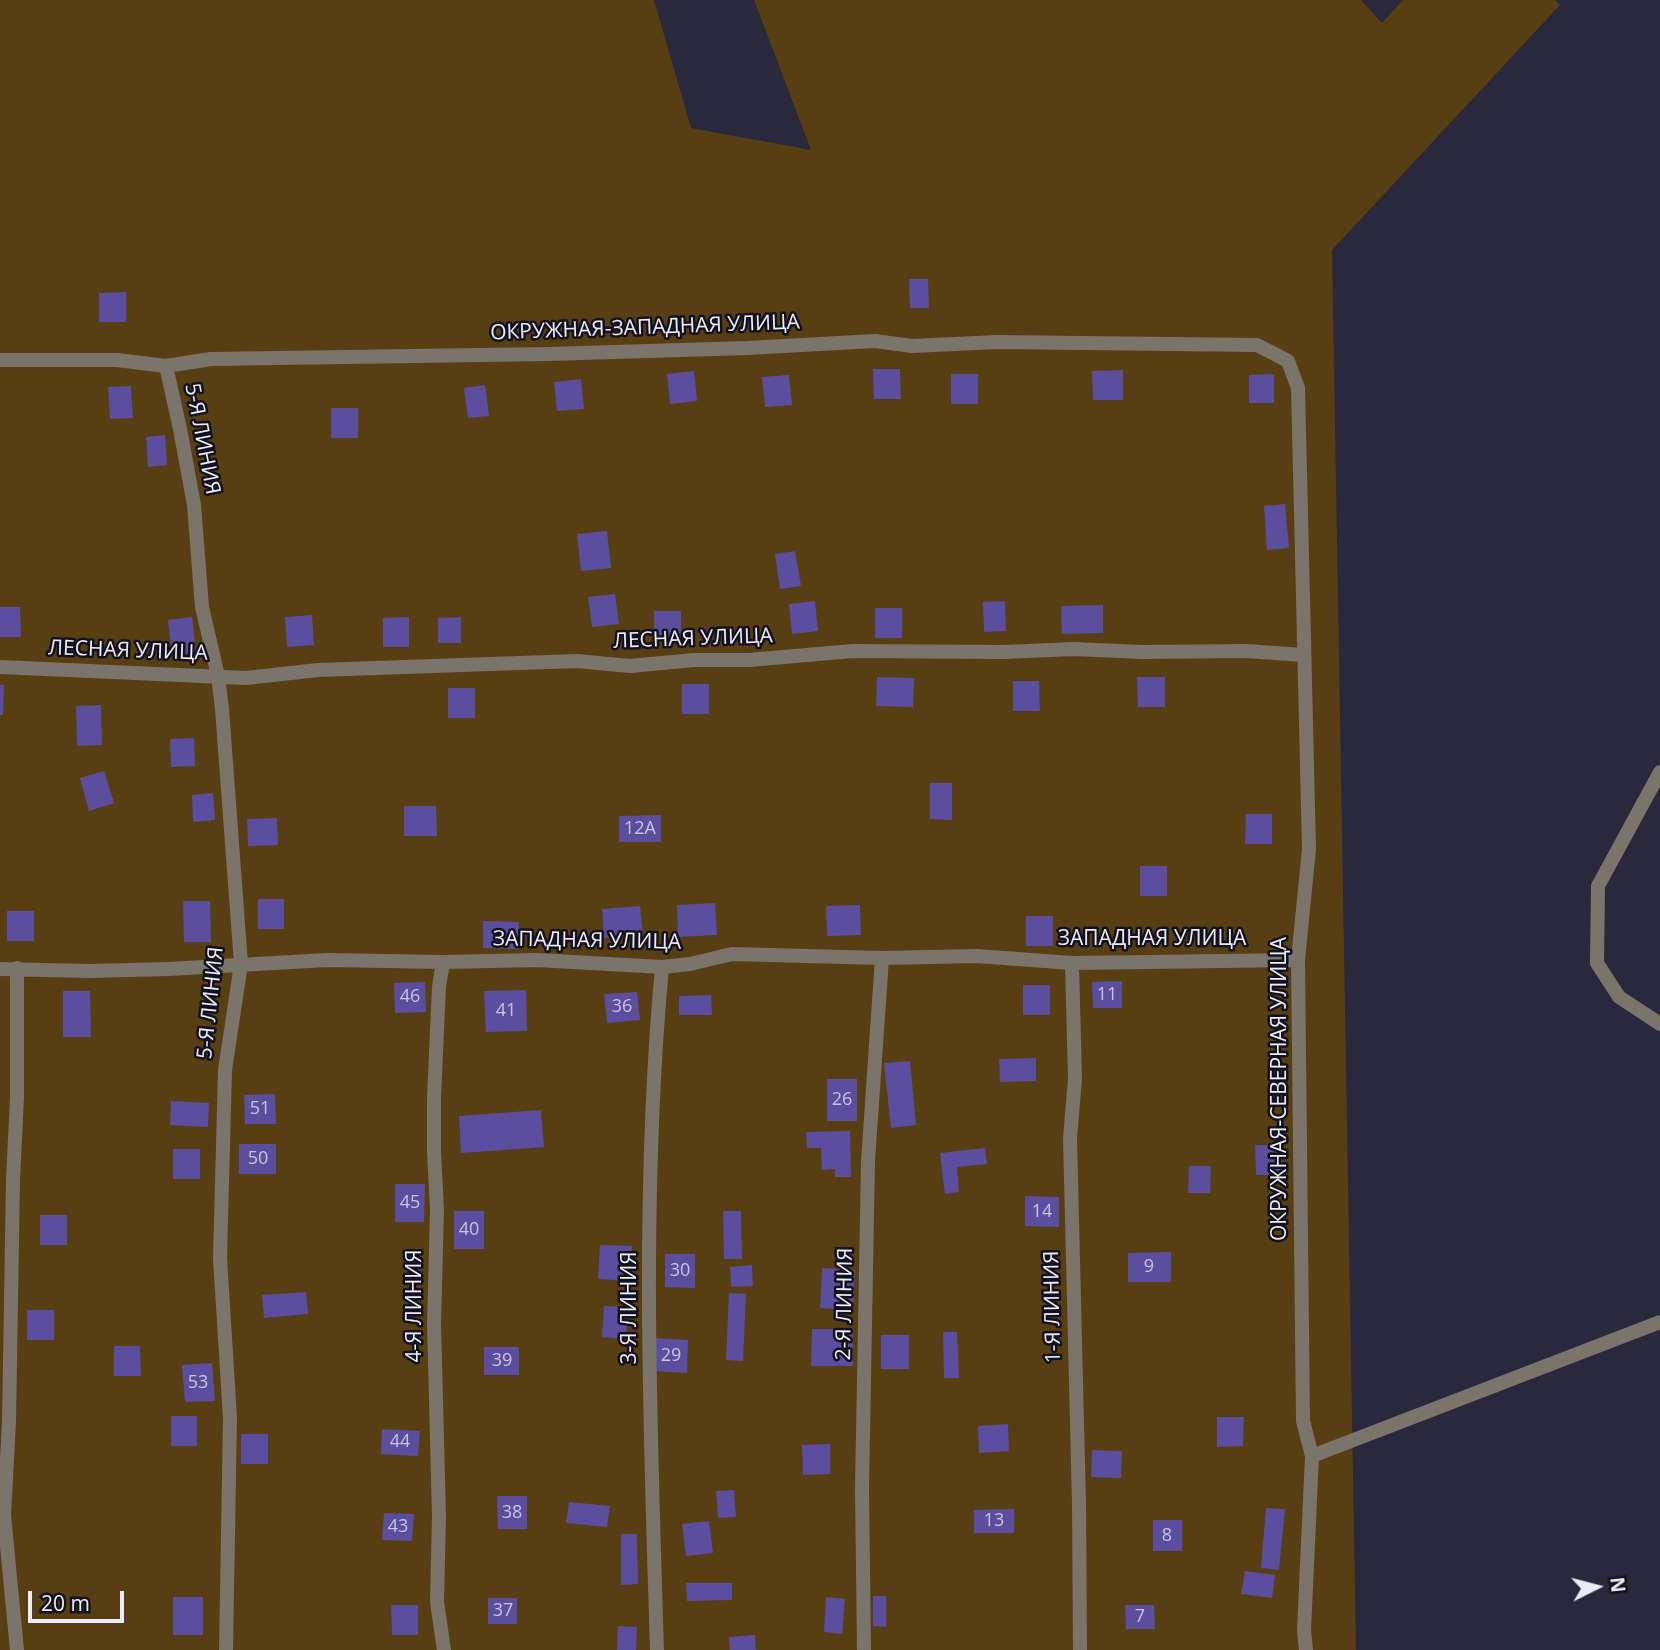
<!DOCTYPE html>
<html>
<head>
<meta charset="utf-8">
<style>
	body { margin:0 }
	#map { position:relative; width:1660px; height:1650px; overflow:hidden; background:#2a283d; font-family:"Open Sans",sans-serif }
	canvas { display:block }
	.north { position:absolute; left:1562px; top:1552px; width:70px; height:70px; -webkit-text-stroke:5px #13121c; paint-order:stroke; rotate:84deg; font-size:19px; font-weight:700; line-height:28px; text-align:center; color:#ecebf9 }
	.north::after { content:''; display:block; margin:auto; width:24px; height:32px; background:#ecebf9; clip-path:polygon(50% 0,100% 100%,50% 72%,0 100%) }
	.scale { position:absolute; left:28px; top:1591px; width:96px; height:32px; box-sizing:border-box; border:4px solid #ecebf9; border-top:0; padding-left:9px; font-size:21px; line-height:24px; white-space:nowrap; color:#ecebf9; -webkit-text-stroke:5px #13121c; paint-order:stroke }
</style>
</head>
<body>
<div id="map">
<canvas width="1660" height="1650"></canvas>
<div class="north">N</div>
<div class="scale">20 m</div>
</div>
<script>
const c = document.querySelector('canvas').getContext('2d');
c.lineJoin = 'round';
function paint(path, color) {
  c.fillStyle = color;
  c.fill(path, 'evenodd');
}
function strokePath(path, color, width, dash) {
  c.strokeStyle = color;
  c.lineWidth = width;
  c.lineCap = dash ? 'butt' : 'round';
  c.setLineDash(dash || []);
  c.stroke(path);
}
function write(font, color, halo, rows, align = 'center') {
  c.font = font + ' "Open Sans",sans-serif';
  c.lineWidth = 5;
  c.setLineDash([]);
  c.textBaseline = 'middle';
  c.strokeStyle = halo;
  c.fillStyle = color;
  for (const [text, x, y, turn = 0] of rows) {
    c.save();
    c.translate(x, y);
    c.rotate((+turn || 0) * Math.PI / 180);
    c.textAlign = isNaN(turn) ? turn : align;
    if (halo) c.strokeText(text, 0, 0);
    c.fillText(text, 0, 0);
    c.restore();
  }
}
paint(new Path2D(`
	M 0,0 L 654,0 L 691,128 L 811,150 L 754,0 L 1361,0 L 1382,23 L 1403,0 L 1555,0 L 1560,5 L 1332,250 L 1356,1650 L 0,1650 Z`), '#583e13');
paint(new Path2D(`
	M 909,279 L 928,279 L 929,308 L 910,308 Z
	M 126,292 L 126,322 L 99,322 L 99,293 Z
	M 873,369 L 900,369 L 901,399 L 874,399 Z
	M 1123,370 L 1123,400 L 1093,400 L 1092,371 Z
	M 694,371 L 697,401 L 670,404 L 667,374 Z
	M 951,374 L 978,374 L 978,404 L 951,404 Z
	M 1274,374 L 1274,403 L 1249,403 L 1249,375 Z
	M 789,375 L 792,405 L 765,407 L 762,377 Z
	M 581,379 L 584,409 L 557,411 L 554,382 Z
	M 485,385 L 489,416 L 468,418 L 464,388 Z
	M 131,386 L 133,418 L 110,419 L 108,387 Z
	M 331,408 L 358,408 L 358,438 L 331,438 Z
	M 165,435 L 167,465 L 148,467 L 146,437 Z
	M 1285,504 L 1289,548 L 1267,550 L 1264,506 Z
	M 607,531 L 611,568 L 581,571 L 577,534 Z
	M 795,551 L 801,586 L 780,589 L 775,554 Z
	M 615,594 L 619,624 L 592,627 L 588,597 Z
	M 815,601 L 818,631 L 792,634 L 789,604 Z
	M 1005,601 L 1006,631 L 984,632 L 983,602 Z
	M 1103,605 L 1103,633 L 1062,634 L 1061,606 Z
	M 0,607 L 20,607 L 21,637 L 0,637 Z
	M 875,608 L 902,608 L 902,638 L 875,638 Z
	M 654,611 L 681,611 L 681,641 L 654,641 Z
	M 312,615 L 314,645 L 287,647 L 285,617 Z
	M 192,617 L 196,652 L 172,655 L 168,620 Z
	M 409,617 L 409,647 L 383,647 L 383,618 Z
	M 461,617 L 461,643 L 438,643 L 438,618 Z
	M 877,677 L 914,678 L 913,707 L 876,706 Z
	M 1137,677 L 1165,677 L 1165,707 L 1138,707 Z
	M 1013,681 L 1039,681 L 1040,711 L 1013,711 Z
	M 682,684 L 709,684 L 709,714 L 682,714 Z
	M 0,685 L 4,685 L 3,715 L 0,715 Z
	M 448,688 L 475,688 L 475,718 L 448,718 Z
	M 101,705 L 102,745 L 77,746 L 76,706 Z
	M 194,738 L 195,766 L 171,767 L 170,739 Z
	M 104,771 L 114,803 L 89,811 L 80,778 Z
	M 930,783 L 952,783 L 952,820 L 930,819 Z
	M 213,793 L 215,820 L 193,822 L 192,795 Z
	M 404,806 L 436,806 L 437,836 L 404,836 Z
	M 1246,814 L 1272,814 L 1272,844 L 1245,844 Z
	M 661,815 L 661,842 L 619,842 L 619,816 Z
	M 277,818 L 278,845 L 248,846 L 247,819 Z
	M 1140,866 L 1167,866 L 1167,896 L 1140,896 Z
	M 258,899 L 284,899 L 284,929 L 258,929 Z
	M 183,901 L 210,901 L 211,942 L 184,942 Z
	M 715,903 L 717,935 L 678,937 L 677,905 Z
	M 860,905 L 861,935 L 827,936 L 826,906 Z
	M 640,906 L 643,935 L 604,938 L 602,909 Z
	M 7,911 L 34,911 L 34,941 L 7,941 Z
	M 1026,916 L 1053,916 L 1053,946 L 1026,946 Z
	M 483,921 L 519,922 L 519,949 L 483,948 Z
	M 1122,981 L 1122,1008 L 1093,1008 L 1092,982 Z
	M 425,982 L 426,1012 L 395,1013 L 394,983 Z
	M 1023,985 L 1050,985 L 1050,1015 L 1023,1015 Z
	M 526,990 L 527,1031 L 486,1032 L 484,991 Z
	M 63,991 L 90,991 L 91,1037 L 63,1037 Z
	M 637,992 L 640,1020 L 607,1023 L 604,994 Z
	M 711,995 L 712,1015 L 679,1015 L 679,996 Z
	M 1036,1058 L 1036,1081 L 1000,1082 L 999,1059 Z
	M 910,1061 L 916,1125 L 891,1128 L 884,1063 Z
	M 827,1079 L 857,1079 L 857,1121 L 827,1121 Z
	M 275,1094 L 276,1124 L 245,1124 L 244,1095 Z
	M 171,1101 L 209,1103 L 208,1127 L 170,1125 Z
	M 541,1110 L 544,1147 L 461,1153 L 459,1116 Z
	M 850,1131 L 851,1177 L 835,1177 L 835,1169 L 822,1170 L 821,1148 L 807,1148 L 806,1132 Z
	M 239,1144 L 276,1144 L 276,1174 L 239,1174 Z
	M 1255,1145 L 1282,1145 L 1282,1175 L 1256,1175 Z
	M 985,1148 L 987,1164 L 957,1167 L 959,1192 L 945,1194 L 940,1153 Z
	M 173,1149 L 200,1149 L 200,1179 L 173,1179 Z
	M 1189,1166 L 1211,1166 L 1210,1193 L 1188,1193 Z
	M 395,1184 L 425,1184 L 424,1222 L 395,1222 Z
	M 1025,1196 L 1059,1197 L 1059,1227 L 1025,1226 Z
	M 454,1211 L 484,1211 L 484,1249 L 454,1249 Z
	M 723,1211 L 741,1211 L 742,1259 L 724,1259 Z
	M 40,1215 L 67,1215 L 67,1245 L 40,1245 Z
	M 600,1245 L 632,1246 L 631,1281 L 598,1279 Z
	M 1171,1252 L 1171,1282 L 1128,1282 L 1128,1253 Z
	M 665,1254 L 695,1254 L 695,1288 L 665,1287 Z
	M 752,1265 L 753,1286 L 731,1287 L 730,1267 Z
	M 822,1268 L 855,1270 L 853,1310 L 820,1308 Z
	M 306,1292 L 308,1314 L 264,1318 L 262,1295 Z
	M 729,1293 L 746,1294 L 743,1361 L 726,1360 Z
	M 604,1306 L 628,1307 L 626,1339 L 602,1337 Z
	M 27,1310 L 54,1310 L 54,1340 L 27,1340 Z
	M 812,1329 L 853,1329 L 853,1366 L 811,1366 Z
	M 943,1332 L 957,1332 L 959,1378 L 944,1378 Z
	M 881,1335 L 909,1335 L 909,1369 L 881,1369 Z
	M 655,1338 L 688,1340 L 687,1373 L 654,1371 Z
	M 114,1346 L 140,1346 L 141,1376 L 114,1376 Z
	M 484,1347 L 519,1347 L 519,1375 L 484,1375 Z
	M 212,1363 L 215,1401 L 185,1402 L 182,1365 Z
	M 171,1416 L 197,1416 L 197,1446 L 171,1446 Z
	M 1217,1417 L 1244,1417 L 1243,1446 L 1217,1447 Z
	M 1008,1424 L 1009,1451 L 979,1453 L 978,1426 Z
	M 382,1429 L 420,1431 L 418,1456 L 381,1454 Z
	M 241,1434 L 268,1434 L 268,1464 L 241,1464 Z
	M 830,1444 L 830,1474 L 803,1475 L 802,1445 Z
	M 1092,1450 L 1122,1451 L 1121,1478 L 1091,1477 Z
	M 734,1490 L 736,1517 L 718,1518 L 716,1491 Z
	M 497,1496 L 527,1496 L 527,1529 L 498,1529 Z
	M 569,1502 L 610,1506 L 607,1527 L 566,1523 Z
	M 1266,1508 L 1285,1509 L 1279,1570 L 1261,1568 Z
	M 1014,1509 L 1014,1533 L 974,1533 L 974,1510 Z
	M 384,1513 L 414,1514 L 412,1541 L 382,1540 Z
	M 1153,1520 L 1182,1520 L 1182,1551 L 1153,1551 Z
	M 709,1521 L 713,1553 L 686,1556 L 682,1524 Z
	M 621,1534 L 637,1534 L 638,1584 L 621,1585 Z
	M 1245,1571 L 1275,1575 L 1272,1598 L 1241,1594 Z
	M 686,1583 L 732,1583 L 732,1600 L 687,1601 Z
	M 873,1596 L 886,1596 L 886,1627 L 873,1626 Z
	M 173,1597 L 203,1597 L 203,1635 L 173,1635 Z
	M 826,1597 L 845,1599 L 842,1634 L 824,1632 Z
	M 488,1598 L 517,1598 L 517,1624 L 488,1624 Z
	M 391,1605 L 418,1605 L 418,1635 L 392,1635 Z
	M 1125,1605 L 1154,1605 L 1155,1629 L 1126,1629 Z
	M 618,1626 L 637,1627 L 636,1650 L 617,1650 Z
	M 755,1635 L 756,1650 L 730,1650 L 729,1637 Z`), '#5b4e9e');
strokePath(new Path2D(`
	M 1660,772 L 1598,886 L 1597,963 L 1619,997 L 1660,1024
	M 1312,1456 L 1660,1322`), '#7b746b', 14);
strokePath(new Path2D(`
	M 0,360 L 117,360 L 166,366 L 211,359 L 548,354 L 747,348 L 875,341 L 912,346 L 997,342 L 1257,345 L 1288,361 L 1298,388 L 1309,849 L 1298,960 L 1303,1421 L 1312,1456 L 1304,1630 L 1306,1650
	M 166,366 L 180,429 L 194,505 L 202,607 L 218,676 L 222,709 L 241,964 L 225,1070 L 220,1258 L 230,1418 L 226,1650
	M 0,667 L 246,678 L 318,670 L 577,661 L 630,666 L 694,660 L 749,660 L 853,651 L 1003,652 L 1074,649 L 1142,652 L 1246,651 L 1303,655
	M 443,962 L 439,987 L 434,1098 L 434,1151 L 437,1210 L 434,1324 L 439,1516 L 437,1602 L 444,1650
	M 1072,963 L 1075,1079 L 1070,1138 L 1079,1504 L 1080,1650
	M 17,968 L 17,1097 L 13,1180 L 9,1422 L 4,1515 L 17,1650
	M 0,969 L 89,971 L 168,969 L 327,960 L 443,962 L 537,960 L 662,967 L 690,964 L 732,954 L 882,958 L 977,956 L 1072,963 L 1298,960
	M 657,1650 C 650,1423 641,1193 662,967
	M 864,1650 L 862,1488 L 868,1161 L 882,958`), '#7b746b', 14);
write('18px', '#c8c4e2', null, [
	["12А",640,829],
	["11",1107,995],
	["46",410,997],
	["36",622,1007],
	["41",506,1011],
	["26",842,1100],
	["51",260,1109],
	["50",258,1159],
	["45",410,1203],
	["14",1042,1212],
	["40",469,1230],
	["9",1149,1267],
	["30",680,1271],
	["29",671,1356],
	["39",502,1361],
	["53",198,1383],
	["44",400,1442],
	["38",512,1513],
	["13",994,1521],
	["43",398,1527],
	["8",1167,1536],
	["37",503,1611],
	["7",1140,1617]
]);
write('21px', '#ecebf9', '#13121c', [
	["ОКРУЖНАЯ-ЗАПАДНАЯ УЛИЦА",645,328,-2],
	["5-Я ЛИНИЯ",202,439,79],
	["ЛЕСНАЯ УЛИЦА",693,639,-2],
	["ЛЕСНАЯ УЛИЦА",128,651,2],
	["ЗАПАДНАЯ УЛИЦА",1152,939],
	["ЗАПАДНАЯ УЛИЦА",587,941,1],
	["5-Я ЛИНИЯ",211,1003,-84],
	["ОКРУЖНАЯ-СЕВЕРНАЯ УЛИЦА",1280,1089,-90],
	["2-Я ЛИНИЯ",845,1304,-89],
	["4-Я ЛИНИЯ",415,1306,-90],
	["1-Я ЛИНИЯ",1053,1307,-91],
	["3-Я ЛИНИЯ",630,1308,-90]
]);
</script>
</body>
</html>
